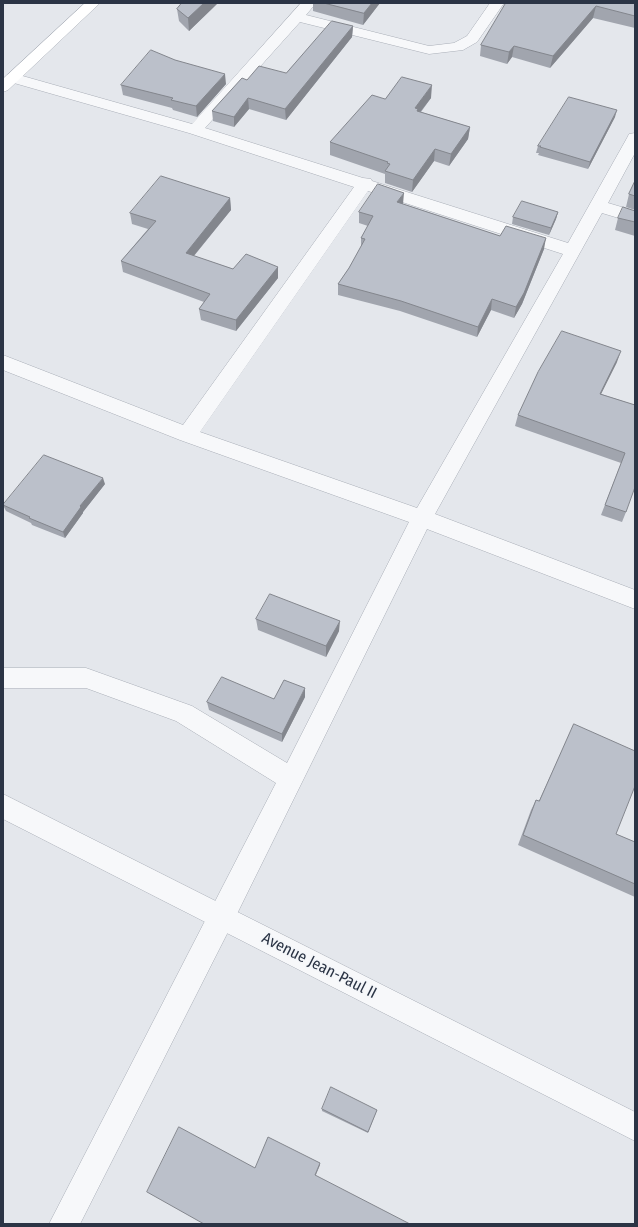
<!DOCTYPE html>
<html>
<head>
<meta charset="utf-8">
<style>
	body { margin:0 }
	#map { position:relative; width:638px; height:1227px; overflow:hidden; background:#e4e7ec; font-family:"Fira Sans Condensed",sans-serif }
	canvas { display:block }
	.frame { position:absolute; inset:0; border:4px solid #2b3445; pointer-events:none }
</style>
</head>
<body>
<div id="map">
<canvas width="638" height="1227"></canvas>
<div class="frame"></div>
</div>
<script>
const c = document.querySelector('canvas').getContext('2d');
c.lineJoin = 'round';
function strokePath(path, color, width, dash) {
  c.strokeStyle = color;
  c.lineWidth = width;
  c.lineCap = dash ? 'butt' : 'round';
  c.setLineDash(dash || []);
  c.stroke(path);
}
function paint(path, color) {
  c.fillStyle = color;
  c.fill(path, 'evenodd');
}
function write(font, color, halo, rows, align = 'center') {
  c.font = font + ' "Fira Sans Condensed",sans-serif';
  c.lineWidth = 3;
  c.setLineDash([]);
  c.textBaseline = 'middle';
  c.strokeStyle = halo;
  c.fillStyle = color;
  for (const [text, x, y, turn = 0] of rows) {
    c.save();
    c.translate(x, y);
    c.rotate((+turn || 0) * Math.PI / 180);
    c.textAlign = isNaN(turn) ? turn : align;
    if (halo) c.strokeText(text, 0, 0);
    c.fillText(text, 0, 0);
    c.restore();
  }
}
const minor = new Path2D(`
	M 301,3 L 316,3 L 306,15 L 429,46 L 454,43 L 467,36 L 490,3 L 504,3 L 477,42 L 463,50 L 429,54 L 300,22 L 205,128 L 363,178 L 371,179 L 372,181 L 568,243 L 627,138 L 629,134 L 635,133 L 635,153 L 608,203 L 635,211 L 635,223 L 602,213 L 435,514 L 635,590 L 635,609 L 427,529 L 231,926 L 80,1224 L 49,1224 L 276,783 L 176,721 L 86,688 L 3,688 L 3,668 L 86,668 L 192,706 L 287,763 L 409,522 L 180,440 L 3,370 L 3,355 L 183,425 L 354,187 L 189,133 L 7,81 L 4,78 L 7,75 L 12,73 L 192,124 ZM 368,191 L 563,254 L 417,508 L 200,432 Z`);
const tertiary = new Path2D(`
	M 3,794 L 635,1112 L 635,1141 L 3,819 Z`);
const secondary = new Path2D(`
	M 85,3 L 100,3 L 8,90 L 3,92 L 3,79 Z`);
strokePath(minor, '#a9aeb7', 1);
strokePath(tertiary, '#a9aeb7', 1);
strokePath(secondary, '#a9aeb7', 1);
paint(minor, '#f7f8fa');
paint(tertiary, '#f7f8fa');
paint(secondary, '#fff');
paint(new Path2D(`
	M 182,3 L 218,3 L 189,31 L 179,21 L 177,9 Z
	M 313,3 L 380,3 L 363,25 L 313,11 Z
	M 506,3 L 635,3 L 635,28 L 593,18 L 550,68 L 512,57 L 507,64 L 480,56 L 481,45 Z
	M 353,26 L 352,37 L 286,120 L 249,109 L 234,127 L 213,121 L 212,111 L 247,80 L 286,73 Z
	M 226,84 L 197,117 L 173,110 L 172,108 L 123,95 L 121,85 Z
	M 431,98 L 421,112 L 470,127 L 468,139 L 449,166 L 434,161 L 412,192 L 385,183 L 385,174 L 330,155 L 330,142 L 385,99 Z
	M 615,117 L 588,169 L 538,155 L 539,153 L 536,153 L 538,146 Z
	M 635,181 L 635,210 L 626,207 L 629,194 Z
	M 230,198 L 231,210 L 194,256 L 233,269 L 278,267 L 278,278 L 236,331 L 201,320 L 199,309 L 204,302 L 123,272 L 121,261 L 148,229 L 132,224 L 130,213 Z
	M 403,204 L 500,236 L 544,249 L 522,304 L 514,318 L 491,310 L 477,337 L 400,311 L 338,295 L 338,284 L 349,268 L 361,247 L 361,238 L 368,226 L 359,223 L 359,212 Z
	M 635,211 L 635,236 L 615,230 L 618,218 Z
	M 558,212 L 556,219 L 549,235 L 512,224 L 513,217 Z
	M 617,362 L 601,394 L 635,405 L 626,512 L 622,522 L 601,515 L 621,463 L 515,426 L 518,415 Z
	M 105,484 L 83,512 L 83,513 L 65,538 L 32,525 L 31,523 L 6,511 L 3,505 Z
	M 256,619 L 339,631 L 326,657 L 258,630 Z
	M 305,697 L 282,742 L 209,710 L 207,702 Z
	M 574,724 L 616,834 L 635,842 L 635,897 L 518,845 L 531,810 L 536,800 L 539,801 Z
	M 322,1109 L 377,1110 L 368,1133 L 322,1111 Z`), '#a1a5ae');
paint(new Path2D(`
	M 204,3 L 218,3 L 189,31 L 188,18 Z
	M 372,3 L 380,3 L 363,25 L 364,13 Z
	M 596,6 L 593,18 L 550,68 L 553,56 Z
	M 353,26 L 352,37 L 286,120 L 285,109 Z
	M 514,46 L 512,57 L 507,64 L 509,52 Z
	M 225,74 L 226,84 L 197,117 L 196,106 Z
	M 432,85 L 431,98 L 417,116 L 415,108 Z
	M 248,98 L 249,109 L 234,127 L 234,117 Z
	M 617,110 L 615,117 L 588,169 L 590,162 Z
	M 470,127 L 468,139 L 449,166 L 451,154 Z
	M 435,149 L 434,161 L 412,192 L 413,180 Z
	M 404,193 L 403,204 L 396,213 L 397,202 Z
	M 230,198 L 231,210 L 187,264 L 186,253 Z
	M 558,212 L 556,219 L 549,235 L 551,228 Z
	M 546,238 L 544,249 L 522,304 L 514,318 L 516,307 Z
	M 278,267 L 278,278 L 236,331 L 236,320 Z
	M 492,299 L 491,310 L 477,337 L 478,327 Z
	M 621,351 L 617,362 L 596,404 L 600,394 Z
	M 103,478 L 105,484 L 83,512 L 83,513 L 65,538 L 63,532 L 80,506 Z
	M 340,621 L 339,631 L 326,657 L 326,646 Z
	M 305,688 L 305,697 L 282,742 L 282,734 Z
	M 320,1163 L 320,1165 L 315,1177 L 315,1175 Z`), '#83868d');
const building = new Path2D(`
	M 182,3 L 204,3 L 188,18 L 177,9 Z
	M 324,3 L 372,3 L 364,13 Z
	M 506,3 L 635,3 L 635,16 L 596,6 L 553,56 L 514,46 L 509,52 L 481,45 Z
	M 332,21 L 353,26 L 285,109 L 248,98 L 234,117 L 212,111 L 242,78 L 247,80 L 259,66 L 286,73 Z
	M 151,50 L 175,60 L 225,74 L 196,106 L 171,100 L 173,98 L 121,85 Z
	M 402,77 L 432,85 L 415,108 L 418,109 L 417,111 L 470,127 L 451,154 L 435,149 L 413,180 L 385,171 L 390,164 L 387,163 L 388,162 L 330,142 L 372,95 L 385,99 Z
	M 569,97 L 617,110 L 590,162 L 540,147 L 541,146 L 538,146 Z
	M 161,176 L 230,198 L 186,253 L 233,269 L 246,254 L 278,267 L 236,320 L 199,309 L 210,294 L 121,261 L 156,221 L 130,213 Z
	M 635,181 L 635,196 L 629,194 Z
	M 378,184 L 404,193 L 397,202 L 500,236 L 506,226 L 546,238 L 524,293 L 516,307 L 492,299 L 478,327 L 401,301 L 338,284 L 349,268 L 365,239 L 361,238 L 373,216 L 359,212 Z
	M 522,201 L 558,212 L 551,228 L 513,217 Z
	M 623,207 L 635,211 L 635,222 L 618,218 Z
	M 562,331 L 621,351 L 600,394 L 635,405 L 635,487 L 626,512 L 605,505 L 625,453 L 518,415 L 538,372 Z
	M 44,455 L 103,478 L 80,506 L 81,507 L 63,532 L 29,518 L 30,517 L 3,505 Z
	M 270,594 L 340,621 L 326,646 L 256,619 Z
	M 222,677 L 274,699 L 284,680 L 305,688 L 282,734 L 207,702 Z
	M 574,724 L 635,751 L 635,786 L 616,834 L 635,842 L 635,884 L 523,835 L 536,800 L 539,801 Z
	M 331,1087 L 377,1110 L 368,1132 L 322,1109 Z
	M 179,1127 L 255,1168 L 268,1137 L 320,1163 L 315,1175 L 410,1224 L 204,1224 L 147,1192 Z`);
paint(building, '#bbc0ca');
strokePath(building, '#83868d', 1);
write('16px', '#2b3445', '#f4f6f9', [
	["Avenue Jean-Paul II",319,966,27]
]);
</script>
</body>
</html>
